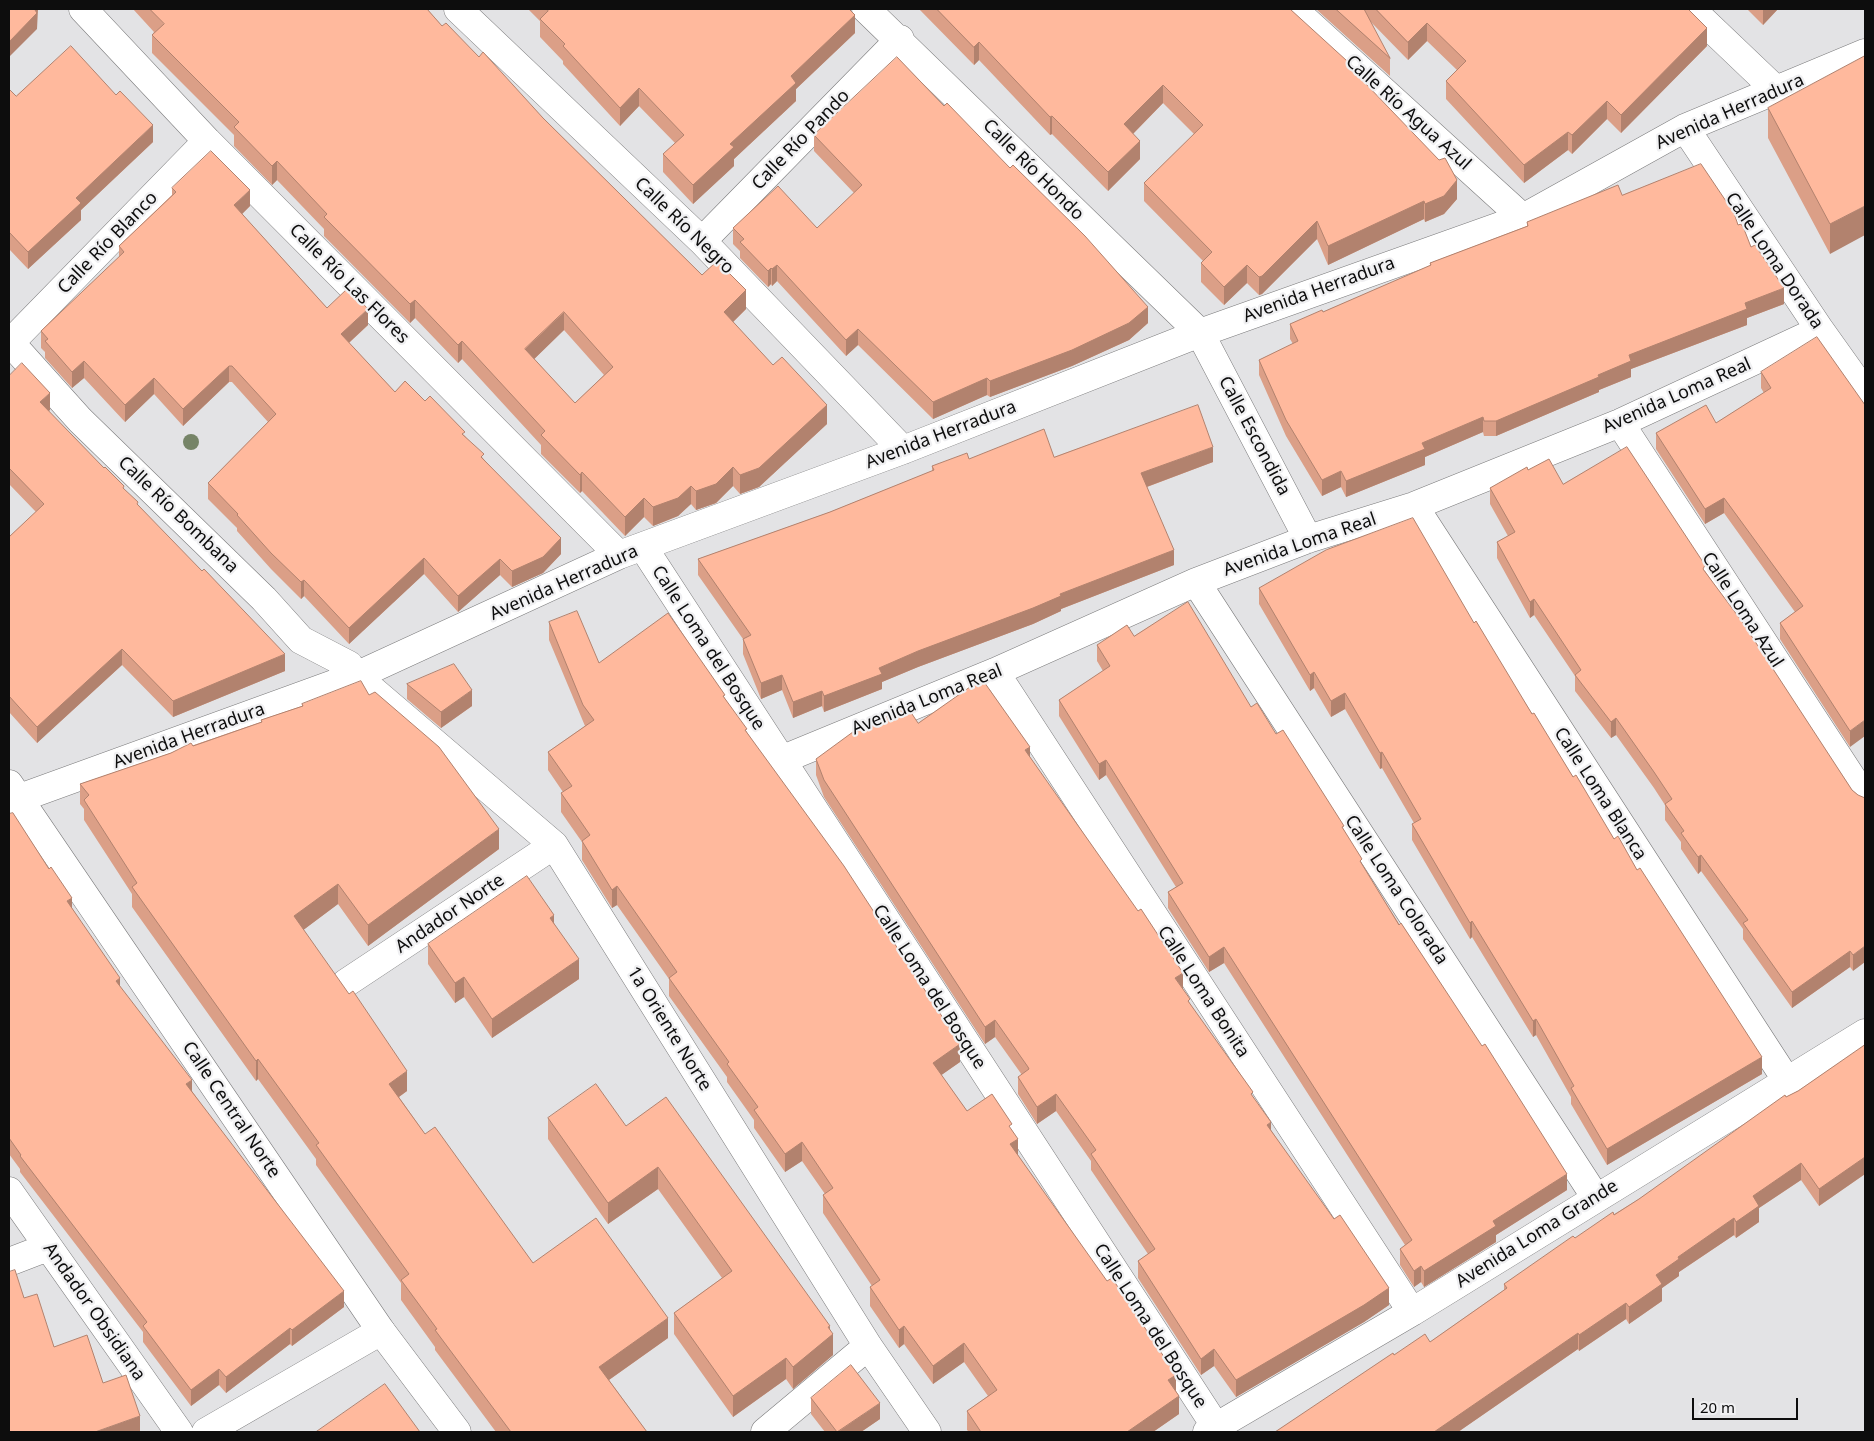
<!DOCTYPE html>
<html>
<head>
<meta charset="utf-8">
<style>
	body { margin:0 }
	#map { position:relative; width:1874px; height:1441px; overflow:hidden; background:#e3e3e5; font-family:"Noto Sans",sans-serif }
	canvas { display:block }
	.frame { position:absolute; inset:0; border:10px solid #0d0d0d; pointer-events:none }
	.scale { position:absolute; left:1692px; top:1398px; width:106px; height:22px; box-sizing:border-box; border:2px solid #0d0d0d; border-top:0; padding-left:6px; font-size:15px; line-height:18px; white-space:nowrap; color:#0d0d0d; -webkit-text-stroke:4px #f0f0f2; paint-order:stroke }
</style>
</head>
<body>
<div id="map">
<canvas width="1874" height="1441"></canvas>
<div class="frame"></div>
<div class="scale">20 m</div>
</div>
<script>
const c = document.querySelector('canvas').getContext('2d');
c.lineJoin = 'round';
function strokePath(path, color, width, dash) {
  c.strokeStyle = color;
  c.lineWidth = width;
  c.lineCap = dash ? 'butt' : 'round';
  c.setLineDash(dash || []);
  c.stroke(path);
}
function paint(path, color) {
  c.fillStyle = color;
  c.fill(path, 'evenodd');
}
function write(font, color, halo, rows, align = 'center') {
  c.font = font + ' "Noto Sans",sans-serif';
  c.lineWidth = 4.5;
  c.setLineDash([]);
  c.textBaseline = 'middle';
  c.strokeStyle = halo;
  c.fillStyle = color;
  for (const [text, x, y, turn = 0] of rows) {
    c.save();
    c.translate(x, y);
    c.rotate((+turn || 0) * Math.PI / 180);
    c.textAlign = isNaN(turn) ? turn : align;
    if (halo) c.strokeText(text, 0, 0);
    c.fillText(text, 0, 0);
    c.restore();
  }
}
const street = new Path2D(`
	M 83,9 L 207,141 L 619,555
	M 458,9 L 702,241 L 903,450
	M 866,9 L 1200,333 L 1308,539
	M 1293,9 L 1523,218
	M 1691,9 L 1776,90
	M 1685,128 L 1820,330 L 1865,393
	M 702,241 L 900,39
	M 9,341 L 80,420 L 264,599 L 301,640 L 349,665 L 356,676 L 554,845 L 868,1346 L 927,1432
	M 9,344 L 207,141
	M 1620,423 L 1865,798
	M 1414,506 L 1787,1081
	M 643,547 L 1216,1427
	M 1196,582 L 1596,1198
	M 995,672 L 1412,1312
	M 781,760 L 995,672 L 1196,582 L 1308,539 L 1414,506 L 1620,423 L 1820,330
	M 9,802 L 356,676 L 619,555 L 903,450 L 1200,333 L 1523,218 L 1685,128 L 1865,53
	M 346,983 L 554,845
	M 9,1191 L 179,1432
	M 9,1262 L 48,1247
	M 206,1432 L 381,1331
	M 765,1432 L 868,1346
	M 1207,1432 L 1412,1312 L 1865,1033`);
const secondary = new Path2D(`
	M 9,784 L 381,1331 L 457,1432`);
strokePath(street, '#7b7b7c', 29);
strokePath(secondary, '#7b7b7c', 29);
strokePath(street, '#fff', 28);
strokePath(secondary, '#fff', 28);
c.fillStyle = '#768467';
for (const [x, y] of [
	[191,442]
]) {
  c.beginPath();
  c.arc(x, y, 8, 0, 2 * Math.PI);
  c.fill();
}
paint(new Path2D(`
	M 133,9 L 427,9 L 442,26 L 479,57 L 543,118 L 702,275 L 746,309 L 733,322 L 827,424 L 759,487 L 740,494 L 733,486 L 716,503 L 696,510 L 691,504 L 678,516 L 653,526 L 644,517 L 625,536 L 582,491 L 580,493 L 541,454 L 541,445 L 462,359 L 458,363 L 415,318 L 410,323 L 324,236 L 324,229 L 277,180 L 272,185 L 234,146 L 234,135 L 152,53 L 152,35 L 154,32 ZM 564,330 L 604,375 L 575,403 L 534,359 Z
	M 528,9 L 849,9 L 855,33 L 796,89 L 796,101 L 734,159 L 734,166 L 693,204 L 663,172 L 663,154 L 675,143 L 639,106 L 620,126 L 563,64 L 563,61 L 540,37 L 540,21 Z
	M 919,9 L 1290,9 L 1369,87 L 1457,199 L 1444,214 L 1425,222 L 1424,219 L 1328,265 L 1317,239 L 1262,294 L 1259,295 L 1247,283 L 1224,305 L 1201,282 L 1201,263 L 1203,261 L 1144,201 L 1144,183 L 1194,134 L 1163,103 L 1133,134 L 1140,159 L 1108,191 L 1052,134 L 1050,135 L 979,60 L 974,65 Z
	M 1316,9 L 1688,9 L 1707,46 L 1621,133 L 1607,119 L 1572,154 L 1568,150 L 1524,183 L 1446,99 L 1446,81 L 1457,70 L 1427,41 L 1408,60 L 1369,20 L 1390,58 L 1390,76 Z
	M 1747,9 L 1778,9 L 1763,25 Z
	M 1865,56 L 1830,254 L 1768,138 L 1768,108 Z
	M 9,89 L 16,96 L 153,142 L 81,210 L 81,220 L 28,269 L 9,249 Z
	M 814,135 L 1148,323 L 1129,340 L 1072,366 L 990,397 L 987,395 L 933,419 L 858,345 L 846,356 L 777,281 L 772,286 L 771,284 L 768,287 L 740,258 L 740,251 L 733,244 L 733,228 L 817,228 L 854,193 L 814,151 Z
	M 172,188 L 250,206 L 242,214 L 327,308 L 368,325 L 349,343 L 395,392 L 425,401 L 465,436 L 561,554 L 543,573 L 512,587 L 500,575 L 458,612 L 424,574 L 349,644 L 304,596 L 301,599 L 271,569 L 237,531 L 237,528 L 208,499 L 208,483 L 268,422 L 232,382 L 229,382 L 183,426 L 154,394 L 125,422 L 84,378 L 72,388 L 45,358 L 45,352 L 41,348 L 41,331 L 119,257 L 119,246 L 172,195 Z
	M 1622,195 L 1738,225 L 1784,304 L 1747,318 L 1747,325 L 1631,369 L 1631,377 L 1599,390 L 1599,392 L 1496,436 L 1484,436 L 1483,432 L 1425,457 L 1425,465 L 1346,497 L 1341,487 L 1322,496 L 1286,436 L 1259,375 L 1259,360 L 1293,344 L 1290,339 L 1290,324 L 1323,312 L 1430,266 L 1430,263 L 1527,226 L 1527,222 Z
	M 1761,372 L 1865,405 L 1850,747 L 1780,639 L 1780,623 L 1795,612 L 1724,513 L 1705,524 L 1656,449 L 1656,433 L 1716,423 L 1764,393 L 1761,388 Z
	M 9,376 L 50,410 L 48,411 L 124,489 L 285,671 L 173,717 L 122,665 L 37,743 L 9,712 L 9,537 L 36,512 L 9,484 Z
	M 1054,457 L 1213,462 L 1147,487 L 1174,565 L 1061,609 L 1061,611 L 1033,624 L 918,667 L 882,682 L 882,689 L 824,712 L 822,706 L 793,718 L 782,690 L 761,699 L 743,654 L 743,639 L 698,575 L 698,559 L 830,512 L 932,471 L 932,466 L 969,459 Z
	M 1528,470 L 1563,484 L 1705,571 L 1852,790 L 1858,795 L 1853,971 L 1850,967 L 1792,1008 L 1743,939 L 1743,929 L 1701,871 L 1698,874 L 1681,849 L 1681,842 L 1665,820 L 1665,805 L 1654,788 L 1616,735 L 1611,738 L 1575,691 L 1575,676 L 1534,615 L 1530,618 L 1497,558 L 1497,542 L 1508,536 L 1490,504 L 1490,488 Z
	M 1259,588 L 1474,623 L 1532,714 L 1573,777 L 1614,839 L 1637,870 L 1762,1074 L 1607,1165 L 1571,1104 L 1571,1097 L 1536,1035 L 1533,1037 L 1472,937 L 1470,939 L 1412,840 L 1412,824 L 1414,823 L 1382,768 L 1380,769 L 1345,709 L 1331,717 L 1314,688 L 1310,691 L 1259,604 Z
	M 549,622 L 599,663 L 725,699 L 960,1062 L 941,1075 L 967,1111 L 1012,1130 L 1018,1155 L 1176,1391 L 1179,1414 L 1153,1432 L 969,1432 L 967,1430 L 967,1411 L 988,1396 L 964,1362 L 933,1384 L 904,1344 L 899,1348 L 870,1306 L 870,1287 L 872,1286 L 823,1213 L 823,1195 L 825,1194 L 802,1161 L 785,1172 L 754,1128 L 754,1120 L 727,1082 L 727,1077 L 669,996 L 669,979 L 617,905 L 612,908 L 582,860 L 582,842 L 561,812 L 561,793 L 563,792 L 548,770 L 548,752 L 585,726 L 549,640 Z
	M 1134,636 L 1251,707 L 1276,734 L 1344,830 L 1362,865 L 1567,1190 L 1496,1235 L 1496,1242 L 1424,1287 L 1421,1282 L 1414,1287 L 1400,1265 L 1400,1249 L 1405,1245 L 1224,963 L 1209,972 L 1168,908 L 1168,892 L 1176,887 L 1106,775 L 1099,780 L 1059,716 L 1059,700 L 1103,671 L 1097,661 L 1097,645 Z
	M 407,684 L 472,706 L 441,728 L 407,699 Z
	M 369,695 L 499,849 L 368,946 L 338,904 L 303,930 L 407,1091 L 399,1097 L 425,1134 L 533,1263 L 668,1338 L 609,1380 L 647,1432 L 496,1432 L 435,1350 L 435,1347 L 401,1300 L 401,1283 L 316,1165 L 316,1159 L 258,1079 L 256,1081 L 132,907 L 132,894 L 84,820 L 84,809 L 80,804 L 80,784 L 261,722 L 261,720 L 302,706 L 302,704 Z
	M 918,723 L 1030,757 L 1183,989 L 1190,1004 L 1253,1097 L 1271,1130 L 1389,1305 L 1364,1322 L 1236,1397 L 1214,1366 L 1201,1375 L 1138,1278 L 1138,1261 L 1148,1254 L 1091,1170 L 1091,1161 L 1056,1111 L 1037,1124 L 1018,1094 L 1018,1077 L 1022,1075 L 995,1037 L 985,1044 L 824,797 L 816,775 L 816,759 Z
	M 9,814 L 72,908 L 120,987 L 192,1091 L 344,1307 L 292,1346 L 290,1344 L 226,1393 L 219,1385 L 191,1406 L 143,1342 L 143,1332 L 20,1172 L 20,1169 L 9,1154 Z
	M 554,923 L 579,979 L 492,1038 L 464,997 L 455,1003 L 428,964 L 428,944 Z
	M 1865,1045 L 1865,1174 L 1819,1206 L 1801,1180 L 1759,1208 L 1759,1222 L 1736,1238 L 1734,1235 L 1679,1272 L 1679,1276 L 1662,1288 L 1662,1301 L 1629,1324 L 1626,1319 L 1579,1351 L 1578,1349 L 1458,1432 L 1275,1432 L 1394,1355 L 1430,1342 L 1504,1290 L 1504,1284 L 1575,1238 L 1639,1199 L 1786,1097 L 1798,1091 Z
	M 548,1118 L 626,1126 L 830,1330 L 833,1355 L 793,1389 L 786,1379 L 733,1417 L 674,1334 L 674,1313 L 722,1278 L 658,1189 L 608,1224 L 548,1139 Z
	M 811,1398 L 880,1419 L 861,1432 L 825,1432 L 811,1414 Z`), '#db9f87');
paint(new Path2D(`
	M 36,9 L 38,9 L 37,29 L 9,57 L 9,42 Z
	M 1763,9 L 1778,9 L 1763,25 Z
	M 855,15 L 855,33 L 796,89 L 796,101 L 734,159 L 734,166 L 693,204 L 693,185 L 791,76 Z
	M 1427,23 L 1427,41 L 1408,60 L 1408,42 Z
	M 1707,28 L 1707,46 L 1621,133 L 1621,115 Z
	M 979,42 L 979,60 L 974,65 L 974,47 Z
	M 1163,85 L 1163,103 L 1124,143 L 1124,124 Z
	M 639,88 L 639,106 L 620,126 L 620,108 Z
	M 1607,101 L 1607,119 L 1572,154 L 1572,135 Z
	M 1052,116 L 1052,134 L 1050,135 L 1050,117 Z
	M 153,125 L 153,142 L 81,210 L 81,220 L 28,269 L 28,252 L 76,198 Z
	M 1568,132 L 1568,150 L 1524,183 L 1524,165 Z
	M 1140,141 L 1140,159 L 1108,191 L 1108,172 Z
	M 277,161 L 277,180 L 272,185 L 272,166 Z
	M 1457,180 L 1457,199 L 1444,214 L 1425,222 L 1425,204 Z
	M 250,190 L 250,206 L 234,222 L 234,205 Z
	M 1424,201 L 1424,219 L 1328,265 L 1328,246 Z
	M 1865,206 L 1865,235 L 1830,254 L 1830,224 Z
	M 1317,221 L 1317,239 L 1262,294 L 1259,295 L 1259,277 Z
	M 777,265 L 777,281 L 772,286 L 772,269 Z
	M 1247,265 L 1247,283 L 1224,305 L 1224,287 Z
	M 771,268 L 771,284 L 768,287 L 768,271 Z
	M 1784,288 L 1784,304 L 1747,318 L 1747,325 L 1631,369 L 1631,377 L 1599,390 L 1599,392 L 1496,436 L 1496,421 L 1598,375 L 1629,355 L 1745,303 Z
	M 746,290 L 746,309 L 724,331 L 724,312 Z
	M 415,300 L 415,318 L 410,323 L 410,304 Z
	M 1148,307 L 1148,323 L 1129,340 L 1072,366 L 990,397 L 990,381 Z
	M 368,309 L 368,325 L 341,350 L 341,334 Z
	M 564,312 L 564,330 L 525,368 L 525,349 Z
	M 858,329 L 858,345 L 846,356 L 846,340 Z
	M 462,341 L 462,359 L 458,363 L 458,345 Z
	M 84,361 L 84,378 L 72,388 L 72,372 Z
	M 229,366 L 229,382 L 183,426 L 183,409 Z
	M 154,378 L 154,394 L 125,422 L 125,405 Z
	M 987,378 L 987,395 L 933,419 L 933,402 Z
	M 50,393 L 50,410 L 40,419 L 40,402 Z
	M 827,405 L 827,424 L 759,487 L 740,494 L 740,475 Z
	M 1483,417 L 1483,432 L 1425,457 L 1425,465 L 1346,497 L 1346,481 L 1422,443 Z
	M 1213,447 L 1213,462 L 1141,489 L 1141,473 Z
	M 733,467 L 733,486 L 716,503 L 696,510 L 696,491 Z
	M 1341,471 L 1341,487 L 1322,496 L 1322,480 Z
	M 582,472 L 582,491 L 580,493 L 580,475 Z
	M 691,486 L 691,504 L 678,516 L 653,526 L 653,507 Z
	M 644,498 L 644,517 L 625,536 L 625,517 Z
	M 1724,498 L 1724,513 L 1705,524 L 1705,509 Z
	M 561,538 L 561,554 L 543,573 L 512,587 L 512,571 Z
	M 1174,550 L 1174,565 L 1061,609 L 1061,611 L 1033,624 L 918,667 L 882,682 L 882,689 L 824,712 L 824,696 L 879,668 L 918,651 L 1060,594 Z
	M 424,558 L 424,574 L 349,644 L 349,628 Z
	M 500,559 L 500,575 L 458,612 L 458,596 Z
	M 304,580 L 304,596 L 301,599 L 301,582 Z
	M 1534,599 L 1534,615 L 1530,618 L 1530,602 Z
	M 122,649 L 122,665 L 37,743 L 37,727 Z
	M 285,654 L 285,671 L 173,717 L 173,701 Z
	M 1314,672 L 1314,688 L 1310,691 L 1310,675 Z
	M 782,675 L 782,690 L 761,699 L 761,683 Z
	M 472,690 L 472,706 L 441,728 L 441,712 Z
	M 822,691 L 822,706 L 793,718 L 793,702 Z
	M 1345,693 L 1345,709 L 1331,717 L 1331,701 Z
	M 1616,718 L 1616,735 L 1611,738 L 1611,722 Z
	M 1865,720 L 1865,736 L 1850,747 L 1850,731 Z
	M 1030,747 L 1030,764 L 1025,750 Z
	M 1382,752 L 1382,768 L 1380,769 L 1380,753 Z
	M 1106,760 L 1106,775 L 1099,780 L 1099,764 Z
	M 499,829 L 499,849 L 368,946 L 368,925 Z
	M 1701,855 L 1701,871 L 1698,874 L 1698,857 Z
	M 338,884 L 338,904 L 294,937 L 294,916 Z
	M 617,886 L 617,905 L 612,908 L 612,890 Z
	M 72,898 L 72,914 L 67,901 Z
	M 554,915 L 554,935 L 550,918 Z
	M 1472,921 L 1472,937 L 1470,939 L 1470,923 Z
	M 1865,946 L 1865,962 L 1853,971 L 1853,955 Z
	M 1224,947 L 1224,963 L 1209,972 L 1209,957 Z
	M 1850,951 L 1850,967 L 1792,1008 L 1792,992 Z
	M 579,959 L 579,979 L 492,1038 L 492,1019 Z
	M 1183,973 L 1183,989 L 1175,978 Z
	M 464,977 L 464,997 L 455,1003 L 455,983 Z
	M 120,978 L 120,994 L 116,981 Z
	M 1536,1019 L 1536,1035 L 1533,1037 L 1533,1021 Z
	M 995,1020 L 995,1037 L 985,1044 L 985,1027 Z
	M 960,1044 L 960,1062 L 933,1081 L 933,1063 Z
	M 1762,1057 L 1762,1074 L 1607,1165 L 1607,1149 Z
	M 258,1059 L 258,1079 L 256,1081 L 256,1061 Z
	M 407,1071 L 407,1091 L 389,1104 L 389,1084 Z
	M 192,1080 L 192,1096 L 186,1084 Z
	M 1056,1094 L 1056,1111 L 1037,1124 L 1037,1107 Z
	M 1271,1122 L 1271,1139 L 1267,1125 Z
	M 1018,1139 L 1018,1157 L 1010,1144 Z
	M 802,1142 L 802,1161 L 785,1172 L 785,1154 Z
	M 1865,1157 L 1865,1174 L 1819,1206 L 1819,1189 Z
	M 1801,1163 L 1801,1180 L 1759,1208 L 1759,1222 L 1736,1238 L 1736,1222 L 1753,1196 Z
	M 658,1167 L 658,1189 L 608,1224 L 608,1203 Z
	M 1567,1174 L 1567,1190 L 1496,1235 L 1496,1242 L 1424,1287 L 1424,1271 L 1493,1221 Z
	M 1734,1218 L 1734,1235 L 1679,1272 L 1679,1276 L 1662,1288 L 1662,1301 L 1629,1324 L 1629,1307 L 1656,1275 L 1678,1257 Z
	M 1421,1266 L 1421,1282 L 1414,1287 L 1414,1271 Z
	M 1389,1288 L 1389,1305 L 1364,1322 L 1236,1397 L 1236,1380 Z
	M 344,1291 L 344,1307 L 292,1346 L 292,1330 Z
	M 1626,1303 L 1626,1319 L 1579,1351 L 1579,1335 Z
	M 668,1318 L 668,1338 L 599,1387 L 599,1367 Z
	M 830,1326 L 830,1336 L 833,1334 L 833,1355 L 793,1389 L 793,1367 Z
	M 904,1326 L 904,1344 L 899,1348 L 899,1330 Z
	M 290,1328 L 290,1344 L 226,1393 L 226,1377 Z
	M 1578,1333 L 1578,1349 L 1458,1432 L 1434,1432 Z
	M 964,1343 L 964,1362 L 933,1384 L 933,1366 Z
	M 1214,1349 L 1214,1366 L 1201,1375 L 1201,1359 Z
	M 786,1358 L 786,1379 L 733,1417 L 733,1396 Z
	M 219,1369 L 219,1385 L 191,1406 L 191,1390 Z
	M 1176,1375 L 1176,1394 L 1168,1380 Z
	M 1179,1396 L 1179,1414 L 1153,1432 L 1127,1432 Z
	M 880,1403 L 880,1419 L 861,1432 L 838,1432 Z
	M 140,1416 L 140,1432 L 95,1432 Z`), '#b2826e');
const building = new Path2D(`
	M 9,9 L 36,9 L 35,10 L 37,13 L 9,42 Z
	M 150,9 L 427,9 L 442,26 L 446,23 L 479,57 L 483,52 L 543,118 L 702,275 L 717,261 L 746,290 L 724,312 L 773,365 L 782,357 L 827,405 L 759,468 L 740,475 L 733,467 L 716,484 L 696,491 L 691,486 L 678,498 L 653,507 L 644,498 L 625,517 L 582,472 L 580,475 L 541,435 L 545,431 L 462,341 L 458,345 L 415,300 L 410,304 L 324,217 L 327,214 L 277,161 L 272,166 L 234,127 L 239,122 L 152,35 L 164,24 ZM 564,312 L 613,367 L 575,403 L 525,349 Z
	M 546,9 L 849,9 L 855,15 L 791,76 L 796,83 L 730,144 L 734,147 L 693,185 L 663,154 L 684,135 L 639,88 L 620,108 L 563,46 L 565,44 L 540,19 L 548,11 Z
	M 937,9 L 1290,9 L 1369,81 L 1366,84 L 1439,160 L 1445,158 L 1457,180 L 1444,196 L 1425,204 L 1424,201 L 1328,246 L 1317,221 L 1262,276 L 1259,277 L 1247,265 L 1224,287 L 1201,263 L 1212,252 L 1144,183 L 1203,125 L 1163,85 L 1124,124 L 1140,141 L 1108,172 L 1052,116 L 1050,117 L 979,42 L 974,47 Z
	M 1336,9 L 1364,9 L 1390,58 Z
	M 1376,9 L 1688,9 L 1707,28 L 1621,115 L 1607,101 L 1572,135 L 1568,132 L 1524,165 L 1446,81 L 1466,61 L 1427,23 L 1408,42 Z
	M 71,46 L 116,95 L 120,91 L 153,125 L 76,198 L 81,203 L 28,252 L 9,232 L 9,89 L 16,96 Z
	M 1865,56 L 1865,206 L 1830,224 L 1768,108 Z
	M 897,57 L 944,106 L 947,103 L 1010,168 L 1013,165 L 1085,236 L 1148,307 L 1129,323 L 1072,350 L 990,381 L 987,378 L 933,402 L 858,329 L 846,340 L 777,265 L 772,269 L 771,268 L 768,271 L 740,242 L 744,239 L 733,228 L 778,186 L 817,228 L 862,185 L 814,135 Z
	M 211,151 L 250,190 L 234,205 L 327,308 L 348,288 L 368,309 L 341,334 L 395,392 L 405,381 L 425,401 L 430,396 L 465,432 L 462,434 L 484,454 L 481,457 L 561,538 L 543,557 L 512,571 L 500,559 L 458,596 L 424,558 L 349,628 L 304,580 L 301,582 L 271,553 L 237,515 L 238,514 L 208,483 L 276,414 L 232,366 L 229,366 L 183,409 L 154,378 L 125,405 L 84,361 L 72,372 L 45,341 L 48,339 L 41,331 L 124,252 L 119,246 L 176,192 L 172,188 Z
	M 1701,164 L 1734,213 L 1738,225 L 1741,224 L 1744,229 L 1751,247 L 1755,245 L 1784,288 L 1745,303 L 1747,309 L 1629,355 L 1631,361 L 1598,375 L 1599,377 L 1496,421 L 1484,421 L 1483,417 L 1422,443 L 1425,449 L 1346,481 L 1341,471 L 1322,480 L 1286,420 L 1259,360 L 1298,341 L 1290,324 L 1322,310 L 1323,312 L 1431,265 L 1430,263 L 1528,226 L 1527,222 L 1618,185 L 1622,195 Z
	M 1817,337 L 1865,405 L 1865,720 L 1850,731 L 1780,623 L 1803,606 L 1724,498 L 1705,509 L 1656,433 L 1706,405 L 1716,423 L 1771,388 L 1761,372 Z
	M 22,363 L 50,393 L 40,402 L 104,468 L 105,467 L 124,486 L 123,488 L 138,502 L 137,504 L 202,571 L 204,569 L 285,654 L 173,701 L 122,649 L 37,727 L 9,696 L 9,537 L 44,504 L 9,468 L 9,376 Z
	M 1198,405 L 1213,447 L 1141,473 L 1174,550 L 1060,594 L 1061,596 L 1033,608 L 918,651 L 879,668 L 882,674 L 824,696 L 822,691 L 793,702 L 782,675 L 761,683 L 743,639 L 751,635 L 698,559 L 830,512 L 934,470 L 932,466 L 967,453 L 969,459 L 1044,429 L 1054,457 Z
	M 1627,447 L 1705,565 L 1703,569 L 1743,623 L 1852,790 L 1858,795 L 1865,798 L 1865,946 L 1853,955 L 1850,951 L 1792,992 L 1743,923 L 1748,920 L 1701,855 L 1698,857 L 1681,833 L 1684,831 L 1665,804 L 1672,799 L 1654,772 L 1616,718 L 1611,722 L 1575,675 L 1581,670 L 1534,599 L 1530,602 L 1497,542 L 1515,532 L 1490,488 L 1527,467 L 1528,470 L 1549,459 L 1563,484 Z
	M 1413,518 L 1474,623 L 1476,621 L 1532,714 L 1534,713 L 1573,777 L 1576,775 L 1614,839 L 1618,836 L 1637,870 L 1640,868 L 1762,1057 L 1607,1149 L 1571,1088 L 1574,1086 L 1536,1019 L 1533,1021 L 1472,921 L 1470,923 L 1412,824 L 1421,819 L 1382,752 L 1380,753 L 1345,693 L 1331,701 L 1314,672 L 1310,675 L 1259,588 L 1326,550 Z
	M 1188,602 L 1251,707 L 1257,703 L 1276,734 L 1283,730 L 1344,826 L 1342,827 L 1362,859 L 1360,861 L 1399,925 L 1401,923 L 1482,1046 L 1485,1044 L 1567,1174 L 1493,1221 L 1496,1226 L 1424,1271 L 1421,1266 L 1414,1271 L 1400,1249 L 1412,1240 L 1224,947 L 1209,957 L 1168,892 L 1183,883 L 1106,760 L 1099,764 L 1059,700 L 1110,666 L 1097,645 L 1127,625 L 1134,636 Z
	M 577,611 L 599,663 L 668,613 L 725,695 L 723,696 L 747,729 L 745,730 L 844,866 L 960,1044 L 933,1063 L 967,1111 L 992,1094 L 1012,1124 L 1009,1126 L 1018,1139 L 1010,1144 L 1107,1281 L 1112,1278 L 1176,1375 L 1168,1380 L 1179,1396 L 1127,1432 L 981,1432 L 967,1411 L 997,1390 L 964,1343 L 933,1366 L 904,1326 L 899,1330 L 870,1287 L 880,1280 L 823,1195 L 833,1188 L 802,1142 L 785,1154 L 754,1110 L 758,1107 L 727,1064 L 729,1062 L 669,978 L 677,972 L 617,886 L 612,890 L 582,841 L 590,835 L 561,793 L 572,786 L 548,752 L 594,720 L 583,705 L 549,622 Z
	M 454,664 L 472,690 L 441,712 L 407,684 Z
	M 982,679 L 1030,747 L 1025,750 L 1138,911 L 1141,909 L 1183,973 L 1175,978 L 1190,999 L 1188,1001 L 1253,1092 L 1251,1094 L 1271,1122 L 1267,1125 L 1334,1219 L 1340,1215 L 1389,1288 L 1364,1305 L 1236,1380 L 1214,1349 L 1201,1359 L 1138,1261 L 1155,1249 L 1091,1154 L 1096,1150 L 1056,1094 L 1037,1107 L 1018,1077 L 1029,1069 L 1028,1067 L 995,1020 L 985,1027 L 824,780 L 816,759 L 857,729 L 908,708 L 918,723 Z
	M 361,681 L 369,695 L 375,692 L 439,747 L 499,829 L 368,925 L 338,884 L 294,916 L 349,994 L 353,991 L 407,1071 L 389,1084 L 425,1134 L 435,1127 L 533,1263 L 596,1218 L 668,1318 L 599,1367 L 647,1432 L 511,1432 L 435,1330 L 437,1329 L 401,1280 L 409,1274 L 316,1145 L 319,1143 L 258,1059 L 256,1061 L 132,887 L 137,883 L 84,800 L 89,795 L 80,784 L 171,753 L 191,743 L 193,746 L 262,722 L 261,720 L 303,706 L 302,704 Z
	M 13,813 L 49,869 L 51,867 L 72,898 L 67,901 L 120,978 L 116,981 L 192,1080 L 186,1084 L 344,1291 L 292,1330 L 290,1328 L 226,1377 L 219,1369 L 191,1390 L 143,1326 L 147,1322 L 20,1156 L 21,1155 L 9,1138 L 9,814 Z
	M 527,876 L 554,915 L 550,918 L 579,959 L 492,1019 L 464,977 L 455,983 L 428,944 Z
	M 1865,1045 L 1865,1157 L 1819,1189 L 1801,1163 L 1753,1196 L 1759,1206 L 1736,1222 L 1734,1218 L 1678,1257 L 1679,1259 L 1656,1275 L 1662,1284 L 1629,1307 L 1626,1303 L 1579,1335 L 1578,1333 L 1434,1432 L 1275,1432 L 1393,1353 L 1394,1355 L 1425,1334 L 1430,1342 L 1507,1288 L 1504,1284 L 1573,1236 L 1575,1238 L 1613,1212 L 1614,1215 L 1639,1199 L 1785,1095 L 1786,1097 L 1798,1091 Z
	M 596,1084 L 626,1126 L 666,1097 L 830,1326 L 828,1327 L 833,1334 L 793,1367 L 786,1358 L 733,1396 L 674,1313 L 732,1271 L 658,1167 L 608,1203 L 548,1118 Z
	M 15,1270 L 24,1298 L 37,1294 L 54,1347 L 87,1335 L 103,1383 L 126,1375 L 140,1416 L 95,1432 L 9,1432 L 9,1272 Z
	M 851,1365 L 880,1403 L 837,1432 L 811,1398 Z
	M 385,1384 L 420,1432 L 316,1432 Z`);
paint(building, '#ffb99d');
strokePath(building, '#b2826e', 1);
write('18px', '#0d0d0d', '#f0f0f2', [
	["Avenida Herradura",1730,112,-24],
	["Calle Río Agua Azul",1408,113,42],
	["Calle Río Pando",801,140,-46],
	["Calle Río Hondo",1033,170,45],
	["Calle Río Negro",684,226,44],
	["Calle Río Blanco",108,243,-46],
	["Calle Loma Dorada",1774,261,56],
	["Calle Río Las Flores",349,284,45],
	["Avenida Herradura",1319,290,-20],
	["Avenida Loma Real",1677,396,-24],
	["Avenida Herradura",941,435,-21],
	["Calle Escondida",1254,436,62],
	["Calle Río Bombana",178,515,44],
	["Avenida Loma Real",1300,545,-19],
	["Avenida Herradura",564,583,-24],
	["Calle Loma Azul",1742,610,57],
	["Calle Loma del Bosque",708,648,57],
	["Avenida Loma Real",927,700,-22],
	["Avenida Herradura",189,736,-20],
	["Calle Loma Blanca",1600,794,57],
	["Calle Loma Colorada",1396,890,57],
	["Andador Norte",450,914,-34],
	["Calle Loma del Bosque",929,987,57],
	["Calle Loma Bonita",1203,992,57],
	["1a Oriente Norte",669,1029,58],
	["Calle Central Norte",231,1110,56],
	["Avenida Loma Grande",1537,1234,-32],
	["Andador Obsidiana",94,1312,55],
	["Calle Loma del Bosque",1150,1326,57]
]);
</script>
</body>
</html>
